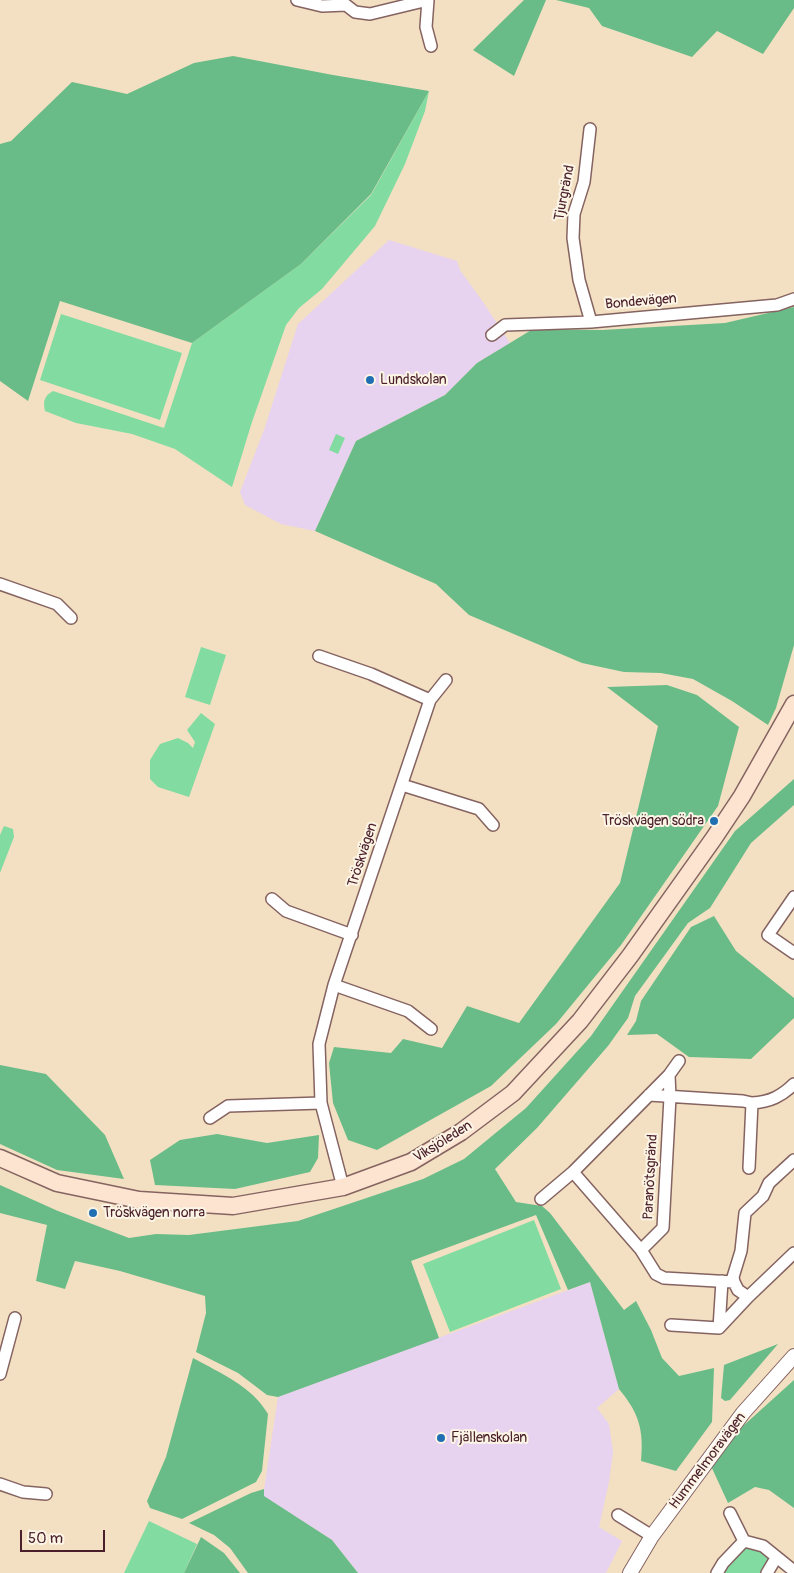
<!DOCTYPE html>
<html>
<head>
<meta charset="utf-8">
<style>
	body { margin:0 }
	#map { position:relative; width:794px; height:1573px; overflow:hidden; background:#f3e0c3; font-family:Pangolin,sans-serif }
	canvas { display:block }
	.scale { position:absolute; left:20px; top:1530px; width:85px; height:22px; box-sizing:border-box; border:2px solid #4a1f2b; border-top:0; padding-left:6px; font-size:15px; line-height:18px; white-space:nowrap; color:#4a1f2b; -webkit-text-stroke:4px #fcf5e5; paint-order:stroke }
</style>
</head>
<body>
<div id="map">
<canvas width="794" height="1573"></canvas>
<div class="scale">50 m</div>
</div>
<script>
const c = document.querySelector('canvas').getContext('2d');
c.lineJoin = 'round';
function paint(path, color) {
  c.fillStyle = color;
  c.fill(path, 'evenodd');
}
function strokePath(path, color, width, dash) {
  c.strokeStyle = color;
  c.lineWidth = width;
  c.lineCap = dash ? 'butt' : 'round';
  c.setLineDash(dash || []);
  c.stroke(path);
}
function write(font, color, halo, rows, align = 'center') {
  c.font = font + ' Pangolin,sans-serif';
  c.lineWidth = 4;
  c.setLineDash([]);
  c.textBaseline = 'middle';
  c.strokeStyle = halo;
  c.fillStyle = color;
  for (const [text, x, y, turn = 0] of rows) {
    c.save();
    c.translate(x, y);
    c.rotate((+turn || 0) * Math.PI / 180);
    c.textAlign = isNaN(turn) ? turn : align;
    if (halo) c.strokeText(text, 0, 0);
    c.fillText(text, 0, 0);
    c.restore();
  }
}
paint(new Path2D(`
	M 389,240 L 457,261 L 460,270 L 483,302 L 510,343 L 477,363 L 445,395 L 356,441 L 315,531 L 281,524 L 245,505 L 240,492 L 264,430 L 298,324 Z
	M 590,1282 L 619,1389 L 597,1408 L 609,1424 L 613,1452 L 609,1482 L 599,1527 L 622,1541 L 606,1573 L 358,1573 L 332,1540 L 263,1496 L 278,1397 Z`), '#e7d2ef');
paint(new Path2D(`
	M 429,91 L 425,111 L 405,164 L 375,226 L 322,289 L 299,308 L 286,325 L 252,422 L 232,487 L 175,449 L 132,434 L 76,423 L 45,411 C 43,401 44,396 53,391 L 164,428 L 192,343 L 301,264 L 371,195 Z
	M 61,314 L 182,353 L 160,420 L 40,380 Z
	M 336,434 L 345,438 L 338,454 L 329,450 Z
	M 201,647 L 226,655 L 210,705 L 185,697 Z
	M 201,713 L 215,724 L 189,797 L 158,787 L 150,779 L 150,760 L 160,744 L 178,738 L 188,743 L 193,748 L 195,742 L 187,730 Z
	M 4,826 L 13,829 L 14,837 L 0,873 L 0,835 Z
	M 534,1220 L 561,1289 L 450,1332 L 423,1264 Z
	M 149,1521 L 197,1544 L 184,1573 L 124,1573 Z
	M 754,1547 L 766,1553 L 769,1561 L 763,1573 L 722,1573 L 741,1550 Z`), '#82dca1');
paint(new Path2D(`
	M 524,0 L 546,0 L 514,76 L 473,50 Z
	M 556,0 L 794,0 L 794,8 L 763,54 L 717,31 L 692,57 L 602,26 L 589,8 Z
	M 233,56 L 333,75 L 429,91 L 371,194 L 301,264 L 192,343 L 60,301 L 28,401 L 0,381 L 0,144 L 11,141 L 72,82 L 127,94 L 194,63 Z
	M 794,307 L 794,645 L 776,708 L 768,725 L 732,701 L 693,679 L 661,673 L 624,672 L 582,663 L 469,615 L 436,584 L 315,531 L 356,441 L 445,395 L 477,363 L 533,329 L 602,330 L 725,323 Z
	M 667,685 L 697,695 L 739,727 L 718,806 L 621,945 L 556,1024 L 491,1086 L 377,1150 L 348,1140 L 333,1103 L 329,1063 L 334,1047 L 391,1053 L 403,1039 L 442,1048 L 467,1006 L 519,1023 L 620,883 L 658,726 L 607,687 Z
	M 794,779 L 794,805 L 751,843 L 710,908 L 688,923 L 635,996 L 628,1018 L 608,1046 L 537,1128 L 495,1169 L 516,1202 L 542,1206 L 550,1213 L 624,1310 L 636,1301 L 651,1330 L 662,1358 L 679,1376 L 714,1368 L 712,1422 L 676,1471 L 641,1461 C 644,1430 639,1413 619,1389 L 590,1282 L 568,1290 L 536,1215 L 411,1261 L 439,1338 L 278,1397 L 267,1395 L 238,1373 L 196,1352 L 206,1313 L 205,1296 L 120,1271 L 75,1261 L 65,1289 L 36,1281 L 47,1225 L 0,1213 L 0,1185 L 58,1211 L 129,1238 L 156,1234 L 189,1235 L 298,1221 L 423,1179 L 464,1159 L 526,1108 L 591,1036 L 735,831 Z
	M 714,916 L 736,951 L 794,998 L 794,1018 L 751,1059 L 689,1057 L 657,1034 L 627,1035 L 636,1021 L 641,1001 L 691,927 Z
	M 0,1065 L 46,1074 L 105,1135 L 124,1179 L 57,1170 L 0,1144 Z
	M 217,1134 L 267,1143 L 319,1135 L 318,1158 L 310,1172 L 235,1189 L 155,1185 L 150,1160 L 180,1140 Z
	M 778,1344 L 730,1400 L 725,1401 L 721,1398 L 724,1365 Z
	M 193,1358 C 220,1373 252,1386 268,1414 L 262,1471 L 256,1482 L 182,1519 L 150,1508 L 147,1501 L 166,1457 Z
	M 794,1380 L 794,1508 L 769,1490 L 755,1487 L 728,1503 L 711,1466 L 743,1426 Z
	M 264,1489 L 264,1496 L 332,1540 L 358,1573 L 248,1573 L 230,1548 L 214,1535 L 189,1523 L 251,1493 Z
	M 201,1537 L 224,1553 L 240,1573 L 184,1573 Z`), '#69bc87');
const minor = new Path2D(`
	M 297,0 L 322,6 L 346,5 L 355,12 L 370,14 L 428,0
	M 428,0 L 426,27 L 431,46
	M 590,129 L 584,182 L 574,214 L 573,238 L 579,280 L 591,322
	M 492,335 L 505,325 L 591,322 L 777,305 L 794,299
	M 0,584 L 57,604 L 71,618
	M 319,656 L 371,674 L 430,700
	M 402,785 L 479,809 L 493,825
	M 794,897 L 768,935 L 794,953
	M 272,899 L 286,911 L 352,935
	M 334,985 L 408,1011 L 431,1029
	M 649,1095 L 743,1101 L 752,1103 L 749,1168
	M 752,1103 C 770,1102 782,1096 794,1084
	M 210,1118 L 228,1106 L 321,1103
	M 573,1172 L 641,1250 L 656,1274 L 664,1278 L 734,1282
	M 343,1187 L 321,1103 L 319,1044 L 334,985 L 430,700 L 446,680
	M 541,1199 L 573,1172 L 669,1075 L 679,1061
	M 641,1250 L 663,1228 L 670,1097 L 669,1075
	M 748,1297 L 738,1290 L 734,1282 L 733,1277 L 741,1251 L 745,1213 L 763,1196 L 769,1183 L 794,1160
	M 671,1325 L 719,1328 L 722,1281
	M 719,1328 L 748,1297 L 794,1253
	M 0,1374 L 15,1318
	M 0,1484 L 23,1492 L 46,1494
	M 730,1513 L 744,1541 L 763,1546 L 794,1571
	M 618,1515 L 652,1536
	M 717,1573 L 723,1563 L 744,1541
	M 767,1573 L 776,1558`);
const tertiary = new Path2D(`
	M 630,1573 L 652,1536 L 743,1413 L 794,1356`);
const secondary = new Path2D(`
	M 0,1158 L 57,1183 L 139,1200 L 233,1206 L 343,1187 L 411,1162 L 461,1132 L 513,1093 L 580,1021 L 630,956 L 714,838 L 742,796 L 794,704`);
strokePath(minor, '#856360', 14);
strokePath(tertiary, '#856360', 16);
strokePath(secondary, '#856360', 19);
strokePath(minor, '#fff', 11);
strokePath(tertiary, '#fff', 14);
strokePath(secondary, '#fde4d1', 16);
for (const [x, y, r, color] of [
	[370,380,5,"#1f6fb2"],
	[714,821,5,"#1f6fb2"],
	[93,1213,5,"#1f6fb2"],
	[441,1438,5,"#1f6fb2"]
]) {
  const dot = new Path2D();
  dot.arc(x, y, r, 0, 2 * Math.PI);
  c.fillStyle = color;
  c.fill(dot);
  strokePath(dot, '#fcf5e5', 2);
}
write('14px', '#4a1f2b', '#fcf5e5', [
	["Tjurgränd",565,193,-79],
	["Bondevägen",641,302,-5],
	["Tröskvägen",363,855,-72],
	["Viksjöleden",443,1142,-32],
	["Paranötsgränd",651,1177,-87],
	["Hummelmoravägen",708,1461,-53]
]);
write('14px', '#4a1f2b', '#fcf5e5', [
	["Lundskolan",380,380],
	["Tröskvägen södra",704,821,"right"],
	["Tröskvägen norra",103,1213],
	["Fjällenskolan",451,1438]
], 'left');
</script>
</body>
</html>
